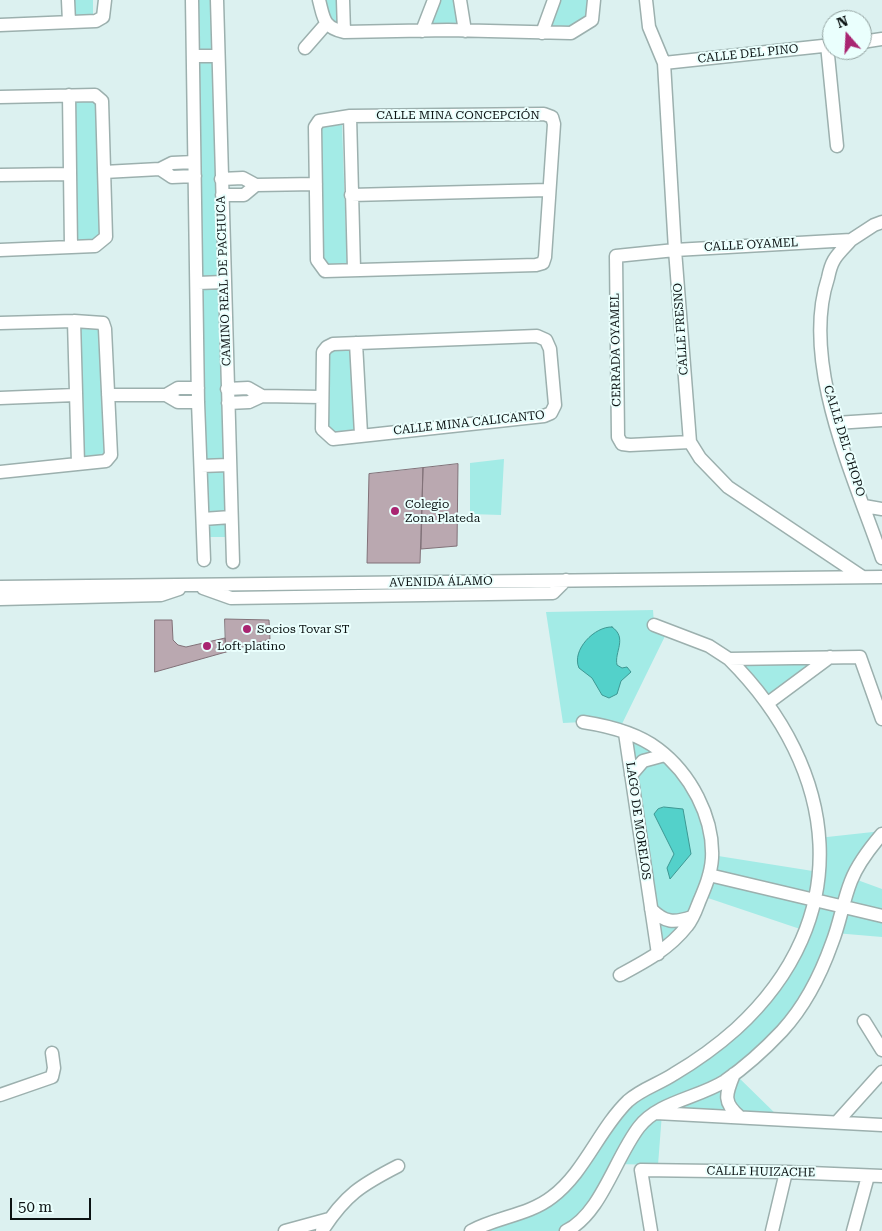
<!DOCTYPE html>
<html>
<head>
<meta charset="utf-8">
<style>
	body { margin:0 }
	#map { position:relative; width:882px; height:1231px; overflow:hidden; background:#dcf1f0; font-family:"Roboto Serif",serif }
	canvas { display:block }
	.north { position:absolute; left:822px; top:10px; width:50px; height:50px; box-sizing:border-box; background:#eafffd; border:1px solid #91a19f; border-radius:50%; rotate:341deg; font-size:14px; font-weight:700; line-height:20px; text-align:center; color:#0c1313 }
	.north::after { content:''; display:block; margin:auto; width:18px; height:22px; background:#a92571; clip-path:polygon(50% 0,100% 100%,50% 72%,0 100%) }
	.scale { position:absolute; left:10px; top:1198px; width:81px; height:22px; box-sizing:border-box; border:2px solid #0c1313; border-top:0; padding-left:6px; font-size:15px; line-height:18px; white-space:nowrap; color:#0c1313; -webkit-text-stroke:4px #eafffd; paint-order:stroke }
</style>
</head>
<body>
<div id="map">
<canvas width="882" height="1231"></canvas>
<div class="north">N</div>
<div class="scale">50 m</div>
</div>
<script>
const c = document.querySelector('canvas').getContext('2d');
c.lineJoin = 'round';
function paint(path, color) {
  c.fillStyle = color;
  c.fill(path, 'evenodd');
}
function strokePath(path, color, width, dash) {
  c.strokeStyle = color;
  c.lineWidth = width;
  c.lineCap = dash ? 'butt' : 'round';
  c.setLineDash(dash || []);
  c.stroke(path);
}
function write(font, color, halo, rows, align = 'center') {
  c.font = font + ' "Roboto Serif",serif';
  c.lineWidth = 4;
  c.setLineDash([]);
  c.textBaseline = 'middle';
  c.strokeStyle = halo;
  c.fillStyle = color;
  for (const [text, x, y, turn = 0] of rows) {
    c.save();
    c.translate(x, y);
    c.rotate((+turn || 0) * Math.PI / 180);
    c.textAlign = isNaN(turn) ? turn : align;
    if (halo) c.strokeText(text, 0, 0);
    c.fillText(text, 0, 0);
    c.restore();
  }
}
paint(new Path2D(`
	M 72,0 L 93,0 L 93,16 L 72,16 Z
	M 192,0 L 217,0 L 232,537 L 203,537 Z
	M 320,0 L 342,0 L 342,30 L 335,28 Z
	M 434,0 L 460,0 L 465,31 L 422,31 Z
	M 554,0 L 594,0 L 592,20 L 571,33 L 542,33 Z
	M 97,100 L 100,242 L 75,242 L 73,101 Z
	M 342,125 L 347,264 L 322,266 L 319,126 Z
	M 77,325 L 102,327 L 106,456 L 80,459 Z
	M 350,350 L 355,432 L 328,433 L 325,351 Z
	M 504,459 L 501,515 L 470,514 L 470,463 Z
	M 653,610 L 654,624 L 668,630 L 619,730 L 583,722 L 563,723 L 546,612 Z
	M 830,657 L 768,703 L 729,659 Z
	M 625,733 L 632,735 L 693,786 L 712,855 L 819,872 L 818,838 L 882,831 L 852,878 L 882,889 L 882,937 L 835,933 L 799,1009 L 734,1073 L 782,1120 L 662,1113 L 658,1165 L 617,1164 L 590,1211 L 566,1231 L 471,1231 L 552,1197 L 612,1122 L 656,1084 L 756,1009 L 806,931 L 702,896 L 658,954 Z`), '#a3ebe6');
const water = new Path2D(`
	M 612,627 C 628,638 614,652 617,665 L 622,668 L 627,667 L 631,672 L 621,681 L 617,694 L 609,698 L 602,695 L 592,678 L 579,668 C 571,650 595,626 612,627 Z
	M 664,807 L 683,809 L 691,854 L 670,879 L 667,868 L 674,854 L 654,814 L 658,809 Z`);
paint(water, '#53d1ca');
strokePath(water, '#3e9893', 1);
const building = new Path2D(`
	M 458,464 L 457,546 L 421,549 L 423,468 Z
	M 423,468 L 420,563 L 367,563 L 369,474 Z
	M 225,619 L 269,620 L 270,639 L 226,652 Z
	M 155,620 L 172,620 L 173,640 L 178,645 L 186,647 L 225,638 L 226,652 L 155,672 Z`);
paint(building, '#baa8b0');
strokePath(building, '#817178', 1);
const minor = new Path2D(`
	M 68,0 L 69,22
	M 192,0 L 198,402 L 204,560
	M 217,0 L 233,562
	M 319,0 C 324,19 323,27 344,32 L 448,30 L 571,33 L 592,20 L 594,0
	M 343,0 L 344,32
	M 460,0 L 465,31
	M 646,0 L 649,27 L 664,63 L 675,250 L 690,442 L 700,458 L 728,487 L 861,576
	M 0,25 L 96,21 L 103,17 L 105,0
	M 422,31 L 434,0
	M 542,33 L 554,0
	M 862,42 L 882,39
	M 827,45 L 837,146
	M 305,48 L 326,24
	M 194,56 L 218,56
	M 664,63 L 832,45
	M 69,95 L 71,247
	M 0,97 L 95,95 L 102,101 L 106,237 L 95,246 L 0,250
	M 544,114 L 552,117 L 554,124 L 545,257 L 543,263 L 536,265 L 325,271 L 317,260 L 315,127 L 319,121 L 350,116 Z
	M 350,116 L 354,269
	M 194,162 L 172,163 L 160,169 L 172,177 L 195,176
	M 104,172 L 160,169
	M 0,175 L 69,174
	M 221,179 L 243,178 L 256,185 L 244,195 L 222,195
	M 256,185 L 316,184
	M 351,195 L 548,190
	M 851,240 C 846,246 838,253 834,260 C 831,265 829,273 828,278 C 800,362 854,477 882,558
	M 198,283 L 224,282
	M 74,321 L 78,464
	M 0,323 L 74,321 L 103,323 L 105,329 L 111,455 L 106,461 L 0,472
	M 537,336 L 546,340 L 550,349 L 555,405 L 551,413 L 544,416 L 333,439 L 322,429 L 323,352 L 327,347 L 333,344 Z
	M 356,343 L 361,434
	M 198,388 L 178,388 L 166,395 L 178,402 L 198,402
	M 227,389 L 248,388 L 262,396 L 249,402 L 228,403
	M 108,395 L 166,395
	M 262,396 L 322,397
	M 0,398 L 75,395
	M 836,423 L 882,420
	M 690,442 L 630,445 L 622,444 L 618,437 L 616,256 L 675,250 L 851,240 L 874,225 L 882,222
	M 201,466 L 229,465
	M 864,506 L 882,509
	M 203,519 L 231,517
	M 0,587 L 882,577
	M 203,588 L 231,598 L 553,593 L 566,580
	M 0,599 L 161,595 L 179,589
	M 654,625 L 709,646 L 729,659
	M 768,703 L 830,657
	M 583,722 C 609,726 637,733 658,749 C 690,773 714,817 712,858 C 711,874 705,888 699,902 C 696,910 693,919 687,926 C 669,949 646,961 620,975
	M 625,733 L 658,954
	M 631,775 L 643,761 L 665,755
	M 709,875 L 882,916
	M 651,909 C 665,923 674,923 692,917
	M 864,1021 L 882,1050
	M 734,1074 C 726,1094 722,1102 740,1117
	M 0,1095 L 52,1077 L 54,1068 L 52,1053
	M 656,1113 L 882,1125
	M 837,1122 L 882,1072
	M 285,1231 L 329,1219
	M 322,1231 C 345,1195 361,1185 398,1166
	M 471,1231 C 497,1217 529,1215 552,1197 C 585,1172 599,1129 628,1101 C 641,1089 659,1084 674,1074 C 696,1061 717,1046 736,1029 C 857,918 840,770 729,659 L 860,657 L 882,719
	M 566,1231 C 601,1214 615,1158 639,1127 C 658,1102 698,1098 725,1081 C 745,1067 765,1049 782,1031 C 804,1007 821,974 832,943 C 840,923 843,901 851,881 C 858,863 870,848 882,834
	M 651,1231 L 641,1170 L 786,1172 L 882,1176
	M 772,1231 L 786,1172
	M 853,1231 L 868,1176`);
strokePath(minor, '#9cb0ae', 15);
strokePath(minor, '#fff', 12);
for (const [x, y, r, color] of [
	[395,511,5,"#a92571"],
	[247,629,5,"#a92571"],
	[207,646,5,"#a92571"]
]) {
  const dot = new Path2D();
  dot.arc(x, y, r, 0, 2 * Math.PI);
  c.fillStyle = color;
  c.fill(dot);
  strokePath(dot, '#eafffd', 2);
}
write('12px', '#0c1313', '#eafffd', [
	["CALLE DEL PINO",748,54,-6],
	["CALLE MINA CONCEPCIÓN",458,115],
	["CALLE OYAMEL",751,245,-3],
	["CAMINO REAL DE PACHUCA",224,281,-92],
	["CALLE FRESNO",681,329,-94],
	["CERRADA OYAMEL",616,350,-91],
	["CALLE MINA CALICANTO",469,423,-6],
	["CALLE DEL CHOPO",844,441,73],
	["AVENIDA ÁLAMO",441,582,-1],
	["LAGO DE MORELOS",638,821,82],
	["CALLE HUIZACHE",761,1172,1]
]);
write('12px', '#0c1313', '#eafffd', [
	["Colegio",405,504],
	["Zona Plateda",405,518],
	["Socios Tovar ST",257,629],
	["Loft platino",217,646]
], 'left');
</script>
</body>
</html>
